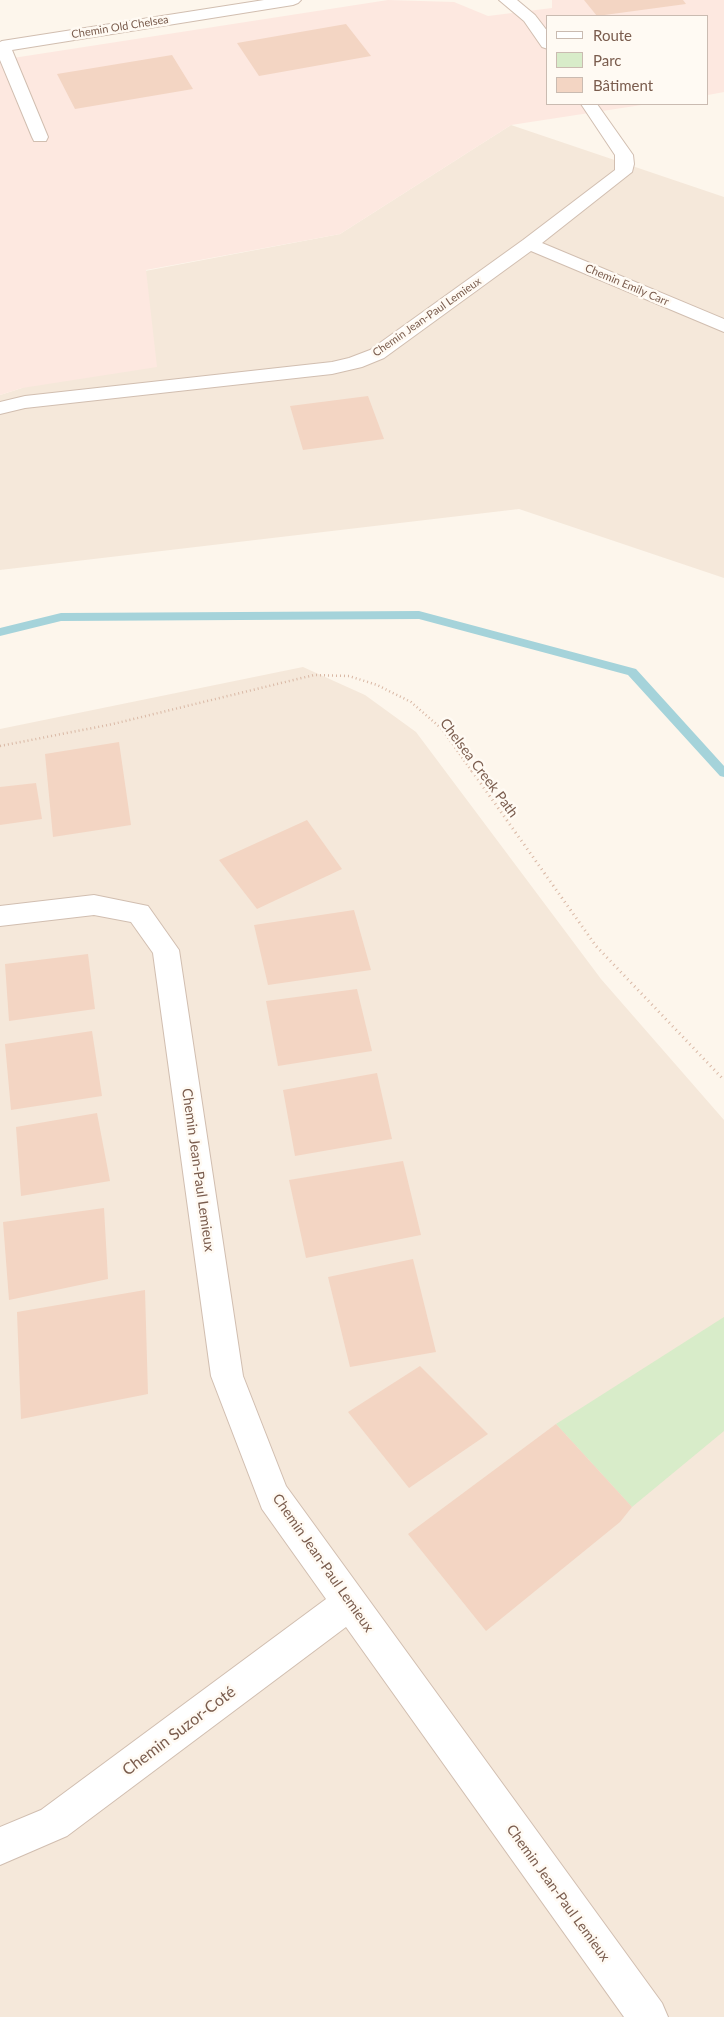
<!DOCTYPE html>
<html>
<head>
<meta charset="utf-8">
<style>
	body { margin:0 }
	#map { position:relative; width:724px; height:2017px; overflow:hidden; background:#fdf6ec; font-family:Lato,sans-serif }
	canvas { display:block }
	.legend { position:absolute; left:546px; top:15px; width:162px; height:90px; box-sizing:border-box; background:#fffaf3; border:1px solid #cabbb1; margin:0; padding:6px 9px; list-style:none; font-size:15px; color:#7a5c4d }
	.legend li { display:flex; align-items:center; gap:10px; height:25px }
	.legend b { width:25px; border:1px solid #cabbb1 }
</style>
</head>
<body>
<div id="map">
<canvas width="724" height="2017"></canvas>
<ul class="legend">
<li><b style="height:6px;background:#fff"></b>Route</li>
<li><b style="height:14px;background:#d8ecc9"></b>Parc</li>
<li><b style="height:14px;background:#f3d5c3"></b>Bâtiment</li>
</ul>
</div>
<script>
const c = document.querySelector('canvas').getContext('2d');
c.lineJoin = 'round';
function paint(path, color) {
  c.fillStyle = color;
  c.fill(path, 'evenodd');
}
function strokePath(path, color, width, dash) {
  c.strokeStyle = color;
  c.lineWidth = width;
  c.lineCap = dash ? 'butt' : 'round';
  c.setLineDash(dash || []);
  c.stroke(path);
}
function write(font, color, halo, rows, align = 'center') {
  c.font = font + ' Lato,sans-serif';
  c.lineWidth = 5;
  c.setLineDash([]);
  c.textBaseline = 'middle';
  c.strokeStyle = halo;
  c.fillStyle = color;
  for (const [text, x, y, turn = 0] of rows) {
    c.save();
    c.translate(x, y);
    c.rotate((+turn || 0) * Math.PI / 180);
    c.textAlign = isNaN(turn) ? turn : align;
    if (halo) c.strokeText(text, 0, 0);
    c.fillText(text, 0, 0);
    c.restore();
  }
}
paint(new Path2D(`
	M 511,125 L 724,197 L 724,578 L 519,509 L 0,570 L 0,395 L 22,388 L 145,271 L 340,234 Z
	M 303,667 L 365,695 L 416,732 L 601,979 L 724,1120 L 724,2017 L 0,2017 L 0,729 Z`), '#f5e8da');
paint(new Path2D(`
	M 388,0 L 454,2 L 488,16 L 552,8 L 552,0 L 724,0 L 724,92 L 708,95 L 708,16 L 548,16 L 548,104 L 648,104 L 511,125 L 340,234 L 146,270 L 157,367 L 22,388 L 0,395 L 0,60 Z`), '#fde8e0');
paint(new Path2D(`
	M 724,1317 L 724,1431 L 632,1507 L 556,1424 Z`), '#d8ecc9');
paint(new Path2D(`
	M 419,611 L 636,669 L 724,766 L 724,777 L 720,776 L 628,675 L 419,619 L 61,621 L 0,636 L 0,628 L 61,613 Z`), '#a5d3da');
paint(new Path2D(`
	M 584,0 L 683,0 L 686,4 L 597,16 Z
	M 346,24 L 371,56 L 259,76 L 237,43 Z
	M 172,55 L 193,89 L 75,109 L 57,74 Z
	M 368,396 L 384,439 L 303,450 L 290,406 Z
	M 119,742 L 131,825 L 53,837 L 45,754 Z
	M 36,783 L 42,819 L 0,825 L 0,787 Z
	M 307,820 L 342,869 L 257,909 L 219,860 Z
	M 354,910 L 371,970 L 268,985 L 254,925 Z
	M 88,954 L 95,1009 L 9,1021 L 5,964 Z
	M 357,989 L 372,1051 L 278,1066 L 266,1001 Z
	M 92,1031 L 102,1096 L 11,1110 L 5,1044 Z
	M 377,1073 L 392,1139 L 295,1156 L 283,1090 Z
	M 97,1113 L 110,1181 L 21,1196 L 16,1127 Z
	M 403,1161 L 421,1235 L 306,1258 L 289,1180 Z
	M 104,1208 L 108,1279 L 9,1300 L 3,1222 Z
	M 413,1259 L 436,1352 L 350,1367 L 328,1277 Z
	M 145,1290 L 148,1394 L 21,1419 L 17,1312 Z
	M 420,1366 L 488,1434 L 409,1488 L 348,1412 Z
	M 556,1424 L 632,1507 L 620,1522 L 486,1631 L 408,1534 Z`), '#f3d5c3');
const minor = new Path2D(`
	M 264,0 L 301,0 L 298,3 L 293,5 L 12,50 L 48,137 L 46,141 L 34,141 L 32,137 L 0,60 L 0,42 L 2,41 Z
	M 499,0 L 517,0 L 535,15 L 548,32 L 548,49 L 542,47 L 524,21 Z
	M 581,104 L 597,104 L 633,155 L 634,164 L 632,172 L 542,243 L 724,319 L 724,332 L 531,251 L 384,358 L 362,367 L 332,374 L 25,408 L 0,414 L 0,402 L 25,396 L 332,362 L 349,358 L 370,350 L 523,240 L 615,170 L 615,155 Z
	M 94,895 L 148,906 L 179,950 L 243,1376 L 286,1486 L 662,2003 L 668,2017 L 624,2017 L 346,1627 L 67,1836 L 0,1865 L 0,1827 L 41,1810 L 326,1599 L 262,1509 L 211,1376 L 153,953 L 131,922 L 94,915 L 0,926 L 0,906 Z`);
strokePath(minor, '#d1beb0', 2);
strokePath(new Path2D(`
	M 0,746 L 113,724 L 314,675 L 349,676 L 377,685 L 411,702 L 442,729 L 473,773`), '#d9b8a5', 2.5, [1, 3]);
strokePath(new Path2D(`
	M 472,771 L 596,946 L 724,1080`), '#d9b8a5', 3, [1, 4]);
paint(minor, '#fff');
write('11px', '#7a5c4d', '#fffaf3', [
	["Chemin Old Chelsea",120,27,-9],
	["Chemin Emily Carr",627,285,23],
	["Chemin Jean-Paul Lemieux",427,317,-35]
]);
write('14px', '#7a5c4d', '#fffaf3', [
	["Chelsea Creek Path",479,768,53],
	["Chemin Jean-Paul Lemieux",198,1170,82],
	["Chemin Jean-Paul Lemieux",323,1563,55],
	["Chemin Jean-Paul Lemieux",558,1893,54]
]);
write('16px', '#7a5c4d', '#fffaf3', [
	["Chemin Suzor-Coté",179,1731,-37]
]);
</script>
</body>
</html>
